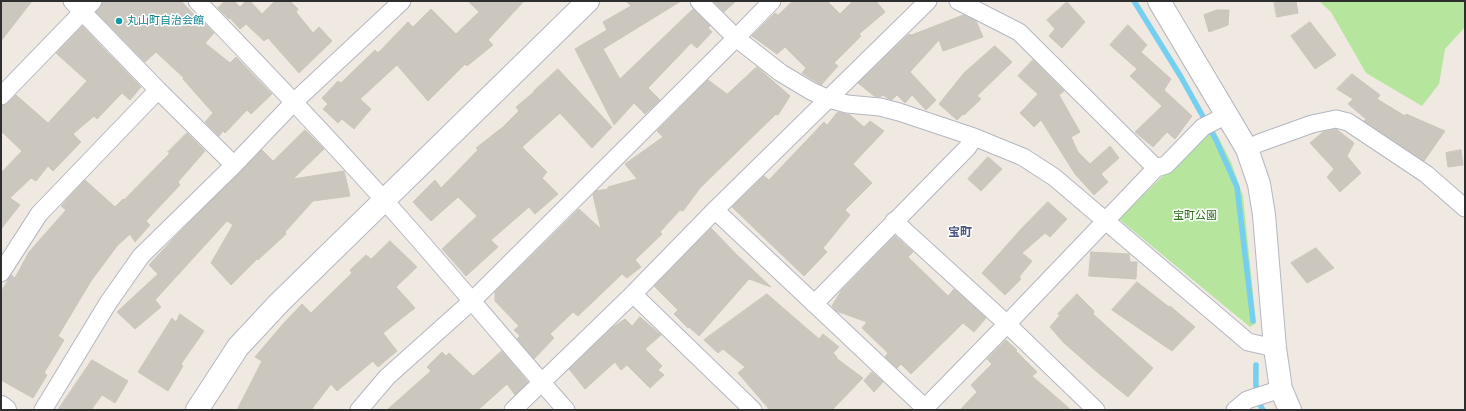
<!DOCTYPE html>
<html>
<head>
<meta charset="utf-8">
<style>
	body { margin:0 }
	#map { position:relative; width:1466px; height:411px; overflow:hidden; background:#efe9e1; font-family:"Titillium Web",sans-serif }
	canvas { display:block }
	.frame { position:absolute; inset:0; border:2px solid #2e2e2e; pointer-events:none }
</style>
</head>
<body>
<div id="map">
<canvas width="1466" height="411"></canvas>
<div class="frame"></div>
</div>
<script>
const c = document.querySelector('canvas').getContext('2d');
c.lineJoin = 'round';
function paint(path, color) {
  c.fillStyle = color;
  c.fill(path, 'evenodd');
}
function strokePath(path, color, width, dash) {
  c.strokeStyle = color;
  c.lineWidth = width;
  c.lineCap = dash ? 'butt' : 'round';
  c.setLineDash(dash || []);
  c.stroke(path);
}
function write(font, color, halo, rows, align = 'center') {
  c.font = font + ' "Titillium Web","Noto Sans JP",sans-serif';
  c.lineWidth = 3;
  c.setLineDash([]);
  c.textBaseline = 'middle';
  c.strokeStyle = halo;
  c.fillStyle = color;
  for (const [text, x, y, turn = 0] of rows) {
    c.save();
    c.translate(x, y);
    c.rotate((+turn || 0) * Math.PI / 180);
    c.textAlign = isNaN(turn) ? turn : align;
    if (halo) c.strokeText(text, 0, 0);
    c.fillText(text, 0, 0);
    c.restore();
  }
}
paint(new Path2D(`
	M 1319,1 L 1465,1 L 1465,27 L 1445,49 L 1439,84 L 1422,106 L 1366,73 L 1331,12 Z
	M 1213,127 L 1231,162 L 1243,196 L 1256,323 L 1250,327 L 1119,219 Z`), '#b6e59e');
strokePath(new Path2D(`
	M 1134,1 L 1181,77 L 1216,140 L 1237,187 L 1253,321
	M 1256,365 C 1256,381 1254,396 1263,410`), '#75cff0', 5.5);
const building = new Path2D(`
	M 1,1 L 32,1 L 1,41 Z
	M 103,1 L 181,1 L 199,20 L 201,19 L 214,33 L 205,43 L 230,63 L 236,57 L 272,94 L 251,114 L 247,110 L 225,133 L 223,131 L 219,136 L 205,122 L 213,113 L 183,79 L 184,78 L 156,52 L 145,62 L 96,12 L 100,8 Z
	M 225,1 L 234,1 L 240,7 L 246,1 L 250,1 L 262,14 L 275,1 L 290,1 L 298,9 L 296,12 L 313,33 L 319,27 L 332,41 L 299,73 L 268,38 L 264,41 L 246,24 L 240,29 L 230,18 L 229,19 L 218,8 Z
	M 468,1 L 524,1 L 488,40 L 493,45 L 467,66 L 465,64 L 428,101 L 397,65 L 360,99 L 371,109 L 354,129 L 342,119 L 338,123 L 323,109 L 328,104 L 322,98 L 338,81 L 341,83 L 375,50 L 378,53 L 408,22 L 413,27 L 431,9 L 456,34 L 479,12 Z
	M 626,1 L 681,1 L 603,49 L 620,79 L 693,9 L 710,26 L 708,28 L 712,32 L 697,48 L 691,43 L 648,88 L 660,100 L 645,114 L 634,103 L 614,125 L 575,49 L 607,30 L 603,22 L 631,6 Z
	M 713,1 L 736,1 L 724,12 Z
	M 793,1 L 827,1 L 840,14 L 853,1 L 876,1 L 885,12 L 859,34 L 861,36 L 834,63 L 838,66 L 821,85 L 802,73 L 806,68 L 785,47 L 777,54 L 752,36 L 775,13 L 778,15 Z
	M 1274,1 L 1296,1 L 1298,13 L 1277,17 Z
	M 1067,2 L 1085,22 L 1062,48 L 1049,36 L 1055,29 L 1047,20 Z
	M 1217,10 L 1229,10 L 1228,25 L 1209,32 L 1204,15 Z
	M 964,15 L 976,21 L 983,37 L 943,51 L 939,40 L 910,72 L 936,100 L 926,110 L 912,95 L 905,103 L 897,95 L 892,100 L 887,98 L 883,95 L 880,97 L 874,96 L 858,83 L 909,34 L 911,35 Z
	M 1310,22 L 1336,55 L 1315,69 L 1291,36 Z
	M 1128,25 L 1147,45 L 1141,52 L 1171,79 L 1164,90 L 1192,116 L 1175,139 L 1167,132 L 1153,147 L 1135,132 L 1162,106 L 1130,76 L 1137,69 L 1110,45 Z
	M 82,26 L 141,87 L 130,100 L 122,93 L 97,119 L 94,116 L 73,134 L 81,142 L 53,171 L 48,166 L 36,181 L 31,178 L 10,198 L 20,205 L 1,229 L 1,173 L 22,151 L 1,131 L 1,106 L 8,103 L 16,95 L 48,123 L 87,81 L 56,53 Z
	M 995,46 L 1012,62 L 977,96 L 981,99 L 964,115 L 963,114 L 957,120 L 939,104 L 964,73 Z
	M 1033,60 L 1064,91 L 1059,95 L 1080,132 L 1071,137 L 1078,152 L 1090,164 L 1110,146 L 1119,158 L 1101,174 L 1108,182 L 1094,195 L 1075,174 L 1041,120 L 1034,127 L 1020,113 L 1038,94 L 1018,76 Z
	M 757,67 L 790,96 L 778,115 L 776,114 L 700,188 L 683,211 L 680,210 L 660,232 L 662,234 L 635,260 L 641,267 L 627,278 L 622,274 L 578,316 L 573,312 L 550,334 L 554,338 L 534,359 L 517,339 L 520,336 L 514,330 L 519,326 L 495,301 L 495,292 L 579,209 L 601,229 L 593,195 L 596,191 L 608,189 L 608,187 L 637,179 L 625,164 L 663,137 L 657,131 L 708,80 L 727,94 Z
	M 558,69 L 612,127 L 592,148 L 560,113 L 522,147 L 547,172 L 542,178 L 558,194 L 535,214 L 529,207 L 491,240 L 498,247 L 466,276 L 442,249 L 477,216 L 458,197 L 431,221 L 413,202 L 435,180 L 441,188 L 478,150 L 476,148 L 503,127 L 519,111 L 516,107 L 535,91 L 534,91 Z
	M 1352,74 L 1380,95 L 1377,99 L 1405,116 L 1406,114 L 1445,131 L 1424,161 L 1364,121 L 1366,119 L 1348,104 L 1353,99 L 1337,89 Z
	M 838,112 L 850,115 L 864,127 L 870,121 L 884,131 L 853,164 L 872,183 L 845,210 L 850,215 L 823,248 L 827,252 L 804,276 L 732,207 L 764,176 L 769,180 L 824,122 L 827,125 Z
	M 1336,129 L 1354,143 L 1347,156 L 1361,173 L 1340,192 L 1327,177 L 1334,169 L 1310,143 L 1323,132 Z
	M 305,130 L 324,149 L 293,179 L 344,171 L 350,196 L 313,201 L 285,232 L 286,234 L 258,260 L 257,259 L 231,285 L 211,263 L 233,225 L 227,221 L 155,300 L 161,307 L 135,329 L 117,312 L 158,274 L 149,265 L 174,238 L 262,150 L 273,161 Z
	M 187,133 L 205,151 L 178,182 L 180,185 L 146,221 L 150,225 L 135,242 L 130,234 L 117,246 L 91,281 L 58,336 L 64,340 L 44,373 L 47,375 L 33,398 L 1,380 L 1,292 L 11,275 L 15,278 L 29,252 L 66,210 L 61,206 L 85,180 L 115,207 L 123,199 L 124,200 L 170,153 L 168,152 Z
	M 1461,150 L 1463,165 L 1448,167 L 1446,153 Z
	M 988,157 L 1002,169 L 981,191 L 968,179 Z
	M 1048,202 L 1067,219 L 1050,237 L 1045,233 L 1022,253 L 1032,261 L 1019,277 L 1021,279 L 1005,295 L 982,273 L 1022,228 Z
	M 711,228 L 736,254 L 771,287 L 749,279 L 699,336 L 689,327 L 688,328 L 674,314 L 678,310 L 654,286 Z
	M 895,236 L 913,252 L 908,257 L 948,296 L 954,289 L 986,318 L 974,332 L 963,323 L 911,374 L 901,364 L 897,368 L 885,357 L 888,353 L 862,328 L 867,322 L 836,311 L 832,306 L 841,291 Z
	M 390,241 L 417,267 L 396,287 L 415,308 L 383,333 L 397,351 L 378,367 L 373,361 L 337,391 L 331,384 L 311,410 L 237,410 L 262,361 L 255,357 L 283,324 L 302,304 L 311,313 L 352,273 L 350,270 L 366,255 L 371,259 Z
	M 1316,248 L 1334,268 L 1307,283 L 1291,263 Z
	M 1091,252 L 1129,254 L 1130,262 L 1137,262 L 1136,279 L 1089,276 Z
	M 1137,282 L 1169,307 L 1170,306 L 1195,327 L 1172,351 L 1112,310 Z
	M 767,294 L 819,339 L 823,334 L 839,347 L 833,353 L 837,357 L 836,358 L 863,378 L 832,410 L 770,410 L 738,373 L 745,367 L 723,349 L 718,353 L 704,340 Z
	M 1077,294 L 1094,311 L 1093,314 L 1153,368 L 1128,397 L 1097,372 L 1063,342 L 1050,327 L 1060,315 L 1058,314 Z
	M 180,314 L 204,331 L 181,364 L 183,366 L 168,391 L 138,372 L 172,318 L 176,322 Z
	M 640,317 L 661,335 L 645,349 L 662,366 L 658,370 L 664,375 L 650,388 L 627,365 L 621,370 L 615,362 L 585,389 L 569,369 L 613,327 L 625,319 L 632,326 Z
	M 1006,340 L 1017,350 L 1016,351 L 1037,372 L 1032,376 L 1071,410 L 960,410 L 977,392 L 971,385 L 992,364 L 987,359 Z
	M 502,351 L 528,382 L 515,395 L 507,384 L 478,410 L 387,410 L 431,371 L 427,367 L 442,352 L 446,356 L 449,353 L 473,376 Z
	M 92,360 L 128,381 L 115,403 L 102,395 L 91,410 L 58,410 Z
	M 872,372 L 883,382 L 874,392 L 864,381 Z`);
paint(building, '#cbc7bf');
strokePath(building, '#cbc5ba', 1);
const minor = new Path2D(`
	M 72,1 L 158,90 L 234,165
	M 197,1 C 260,66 323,132 384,200 C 446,269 505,341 566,410
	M 699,1 L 736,38 L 781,73 L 811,91 L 829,99 L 847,104 L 880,107 L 899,112 L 974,137 L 1023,157 L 1054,177 L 1248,342 L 1275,348
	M 958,1 L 1019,32 L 1156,168
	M 1,96 L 93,1
	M 1247,149 L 1259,143 L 1312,124 L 1336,119 L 1348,122 L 1426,174 L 1465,208
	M 715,210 L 925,408
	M 894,221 L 1007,324 L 1096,410
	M 1,273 L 39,214 L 158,90
	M 633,294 L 753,410
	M 814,304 L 968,147 L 974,137
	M 43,410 L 108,303 L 141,256 L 234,165 L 294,102 L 402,1
	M 359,410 L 387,377 L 473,300 L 736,38 L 772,1
	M 513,410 L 633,294 L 715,210 L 928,1
	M 923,410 L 1007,324 L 1156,168 L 1166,165 L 1203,127 L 1227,115
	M 1235,410 L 1247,400 L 1281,389`);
const tertiary = new Path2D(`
	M 1159,1 L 1247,149 L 1259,184 L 1264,215 L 1275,348 L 1281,389 L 1290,410
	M 1,407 L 5,410
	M 197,410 L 238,347 L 279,303 L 588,1`);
strokePath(minor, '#b4b7c1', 19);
strokePath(tertiary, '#b4b7c1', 24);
strokePath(minor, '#fff', 17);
strokePath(tertiary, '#fff', 22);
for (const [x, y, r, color] of [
	[119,21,4,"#0f9aa8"]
]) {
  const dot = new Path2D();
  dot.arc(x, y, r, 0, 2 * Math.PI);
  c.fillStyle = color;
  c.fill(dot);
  strokePath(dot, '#fff', 1.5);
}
write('11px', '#0d838f', '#fff', [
	["丸山町自治会館",127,21]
], 'left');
write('11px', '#2c6e1b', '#fff', [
	["宝町公園",1195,216]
]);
write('bold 12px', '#4d5680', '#fff', [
	["宝町",960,233]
]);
</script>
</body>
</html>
